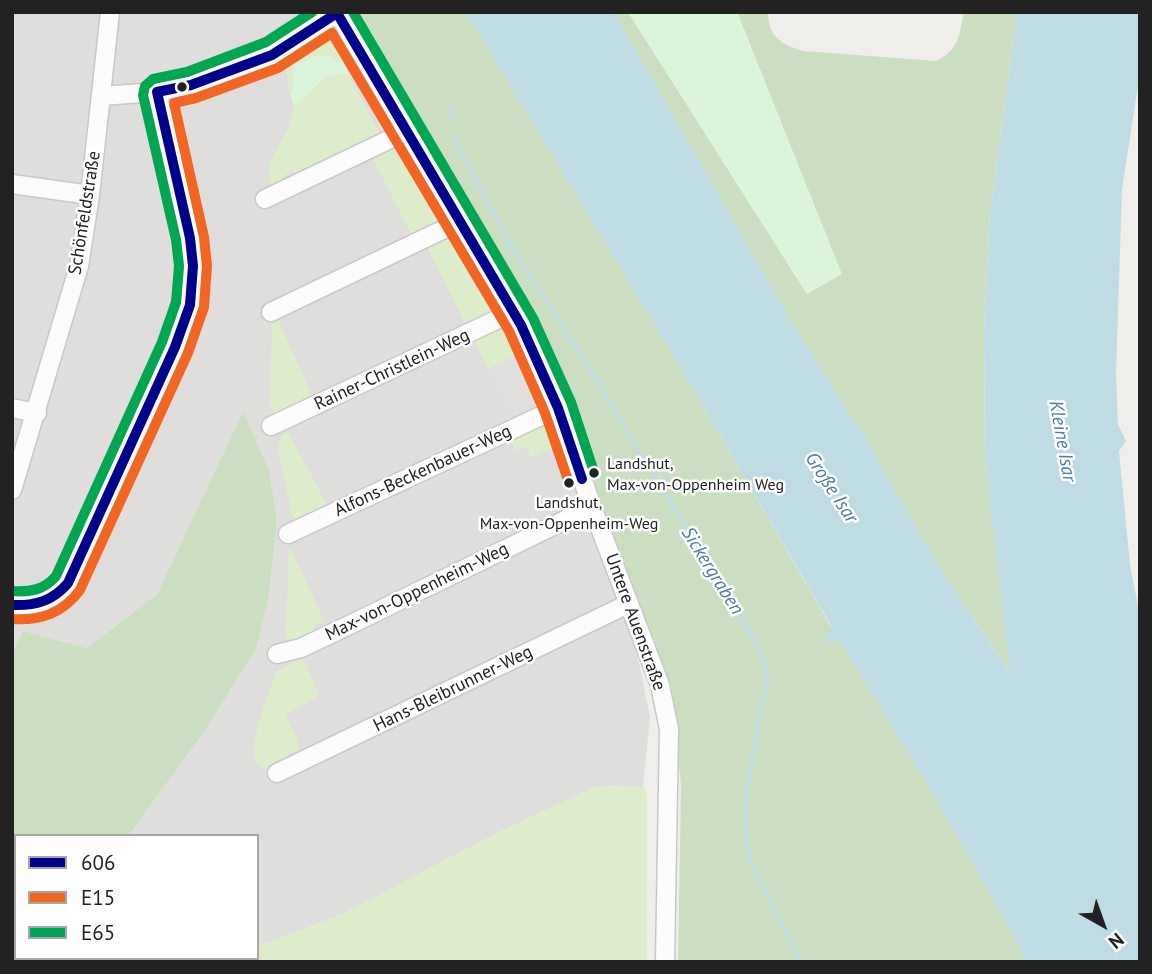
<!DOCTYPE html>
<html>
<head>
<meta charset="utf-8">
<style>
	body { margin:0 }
	#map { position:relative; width:1152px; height:974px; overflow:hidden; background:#f0eeeb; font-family:"PT Sans",sans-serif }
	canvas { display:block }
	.frame { position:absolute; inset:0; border:14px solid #222; pointer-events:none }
	.legend { position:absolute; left:14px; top:834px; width:245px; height:126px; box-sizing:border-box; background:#fff; border:2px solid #a7a7a7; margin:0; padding:9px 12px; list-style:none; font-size:21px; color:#222 }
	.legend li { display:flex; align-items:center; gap:14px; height:35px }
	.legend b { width:35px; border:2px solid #a7a7a7 }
	.north { position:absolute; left:1068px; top:890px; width:70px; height:70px; -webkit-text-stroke:5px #fff; paint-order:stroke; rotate:140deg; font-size:19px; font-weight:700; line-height:28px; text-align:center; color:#222 }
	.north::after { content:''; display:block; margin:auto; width:24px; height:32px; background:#222; clip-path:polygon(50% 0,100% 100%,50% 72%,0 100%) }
</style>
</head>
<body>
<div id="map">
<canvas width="1152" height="974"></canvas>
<div class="frame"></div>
<ul class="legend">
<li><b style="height:9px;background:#00008b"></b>606</li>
<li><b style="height:9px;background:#f26522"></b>E15</li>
<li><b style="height:9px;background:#00a651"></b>E65</li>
</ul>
<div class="north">N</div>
</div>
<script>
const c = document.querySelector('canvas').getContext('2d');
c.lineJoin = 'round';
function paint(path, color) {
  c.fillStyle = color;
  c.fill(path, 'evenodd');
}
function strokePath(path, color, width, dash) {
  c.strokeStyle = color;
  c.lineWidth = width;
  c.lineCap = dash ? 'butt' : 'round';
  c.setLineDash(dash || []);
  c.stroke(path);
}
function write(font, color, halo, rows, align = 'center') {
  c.font = font + ' "PT Sans",sans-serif';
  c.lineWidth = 5;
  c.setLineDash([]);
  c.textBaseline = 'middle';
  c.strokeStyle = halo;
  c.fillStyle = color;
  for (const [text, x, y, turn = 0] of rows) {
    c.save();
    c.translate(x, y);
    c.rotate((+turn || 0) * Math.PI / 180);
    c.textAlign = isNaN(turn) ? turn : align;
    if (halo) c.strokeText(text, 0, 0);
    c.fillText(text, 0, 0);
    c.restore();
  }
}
paint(new Path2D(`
	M 12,12 L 329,12 L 526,349 L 630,619 L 650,717 L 643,787 L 598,786 L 501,831 L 345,913 L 257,947 L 257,836 L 128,836 L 207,728 L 257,647 L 269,596 L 277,521 L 243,413 L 157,594 L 87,648 L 23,631 L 12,654 Z
	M 76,958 L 227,958 L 217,962 L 74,962 Z`), '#dfdedc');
paint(new Path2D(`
	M 334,30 L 342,35 L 392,119 L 395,128 L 386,138 C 369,101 353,65 329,32 Z
	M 325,34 L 343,61 L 338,62 C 329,54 323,55 311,57 L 293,93 L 290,93 L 284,61 Z
	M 333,73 L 349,75 L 382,139 L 306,176 L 292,171 L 285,175 L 283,185 L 274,186 L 270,183 C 262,154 296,133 293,105 C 310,99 316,82 333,73 Z
	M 403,140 L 447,218 L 446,222 L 414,241 L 372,156 Z
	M 455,231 L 459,237 L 456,240 L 467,260 L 471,259 L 501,313 L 468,330 L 426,245 Z
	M 277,318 L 313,397 L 303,399 L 298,409 L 279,416 L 270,407 L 272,321 Z
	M 510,322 L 547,404 L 536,413 L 533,408 L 540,404 L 517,355 L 488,369 L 472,337 Z
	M 554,420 L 558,427 L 554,428 L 574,484 L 557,446 L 531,458 L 526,446 L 516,451 L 508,435 Z
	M 288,431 L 329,509 L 300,522 L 294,519 L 291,511 L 278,448 L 281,438 Z
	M 289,546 L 325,622 L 316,624 L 309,637 L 296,643 L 287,638 L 286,631 Z
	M 303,658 L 319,695 L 286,715 L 301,750 L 290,753 L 286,765 C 225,791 270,691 277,671 Z
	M 598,786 L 643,787 L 647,793 L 647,962 L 217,962 L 227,958 L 257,958 L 257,947 L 345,913 L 501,831 Z`), '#ddeccb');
paint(new Path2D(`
	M 345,12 L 466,12 L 682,370 L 833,630 L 825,638 L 828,642 L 839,639 L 938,802 L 1028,962 L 678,962 L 681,786 L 672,689 L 595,496 L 597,495 L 590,474 L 593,473 L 590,463 L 587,464 L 583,454 L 580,455 L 471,230 L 413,118 Z
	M 614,12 L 628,12 L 807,294 L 841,273 L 737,12 L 768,12 C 768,37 781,44 803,51 L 936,61 C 959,50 959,35 964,12 L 1017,12 L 990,214 L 984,330 L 985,462 L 1011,674 L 941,570 L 868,443 L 789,318 Z
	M 243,412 L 269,471 L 277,521 L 269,596 L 257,647 L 207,728 L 128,836 L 16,836 L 16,958 L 76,958 L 74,962 L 12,962 L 12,654 L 23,631 L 87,648 L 157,594 Z`), '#cbdec1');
paint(new Path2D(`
	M 628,12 L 737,12 L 842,274 L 807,294 Z
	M 324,55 L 332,56 L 338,62 L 343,61 L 349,75 C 311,71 321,95 293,105 L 290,93 L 293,93 L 293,66 L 311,57 Z`), '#daf5da');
paint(new Path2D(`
	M 517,355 L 541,404 L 513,418 L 488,369 Z
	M 557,446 L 579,495 L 570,499 L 547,450 Z`), '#e0dfde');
paint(new Path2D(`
	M 466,12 L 614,12 L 789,318 L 868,443 L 941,570 L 1010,673 L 985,462 L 984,330 L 990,214 L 1017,12 L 1140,12 L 1140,73 L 1122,189 L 1116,374 L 1118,425 L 1126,441 L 1119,451 L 1130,565 L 1140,616 L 1140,962 L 1028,962 L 938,802 L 839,639 L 828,643 L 825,638 L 833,629 L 682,370 Z`), '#bfdbe3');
strokePath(new Path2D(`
	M 451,106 L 453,122
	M 454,138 L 510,245 L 580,353 L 761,651 L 768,682 L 762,701 L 746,796 L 746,838 L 753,867 L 801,962`), '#bfdbe3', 3.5);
const minor = new Path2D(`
	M 337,12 L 521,325 L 558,408 L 592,507 L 660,685 L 669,729 L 665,962
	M 101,96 L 157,92 L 191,85 L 272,55 L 337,13
	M 12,184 L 90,195
	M 265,199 L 407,131
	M 271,312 L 459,222
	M 12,408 L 37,413
	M 271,426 L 513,312
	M 12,490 L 79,266 L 90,195 L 110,12
	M 288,534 L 558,408
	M 12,605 C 35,607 54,603 68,583 L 175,347 L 190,305 L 193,266 L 190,238 L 157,92
	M 277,654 L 301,648 L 339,630 L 592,507
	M 277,773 L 628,604`);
strokePath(minor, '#c9c8c7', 21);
strokePath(minor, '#fdfcfc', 18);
strokePath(new Path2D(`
	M 337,13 L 521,325 L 558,408 L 582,479
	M 157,92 L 191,85 L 272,55 L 337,13
	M 12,605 C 35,606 53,601 68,583 L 175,347 L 190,305 L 193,266 L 190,238 L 157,92`), '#00008b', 10);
strokePath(new Path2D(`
	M 12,619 C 41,621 63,613 80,590 L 188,353 L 204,307 L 207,266 L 204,237 L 174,103 L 196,98 L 278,68 L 332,33 L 509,331 L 545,413 L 569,483`), '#f26522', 10);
strokePath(new Path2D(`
	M 353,12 L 533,318 L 571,402 L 595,475
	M 13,591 C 30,592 44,590 56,576 L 162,342 L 176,302 L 179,266 L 176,240 L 143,95 L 145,86 L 153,79 L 187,72 L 266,42 L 312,12`), '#00a651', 10);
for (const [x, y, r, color] of [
	[182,87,6,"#222"],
	[594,473,6,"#222"],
	[569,483,6,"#222"]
]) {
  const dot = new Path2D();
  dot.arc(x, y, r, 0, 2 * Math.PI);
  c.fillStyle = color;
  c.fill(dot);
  strokePath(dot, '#fff', 2.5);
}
write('16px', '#222', '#fff', [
	["Landshut,",607,464],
	["Max-von-Oppenheim Weg",607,485],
	["Landshut,",569,503,"center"],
	["Max-von-Oppenheim-Weg",569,524,"center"]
], 'left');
write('18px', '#222', '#fff', [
	["Schönfeldstraße",85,213,-81],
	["Rainer-Christlein-Weg",392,370,-25],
	["Alfons-Beckenbauer-Weg",423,471,-25],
	["Max-von-Oppenheim-Weg",417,592,-26],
	["Untere Auenstraße",635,622,70],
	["Hans-Bleibrunner-Weg",453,689,-26]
]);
write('italic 19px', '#4a7aab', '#fff', [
	["Kleine Isar",1062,441,80],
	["Große Isar",831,488,57],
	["Sickergraben",712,571,58]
]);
</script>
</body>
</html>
